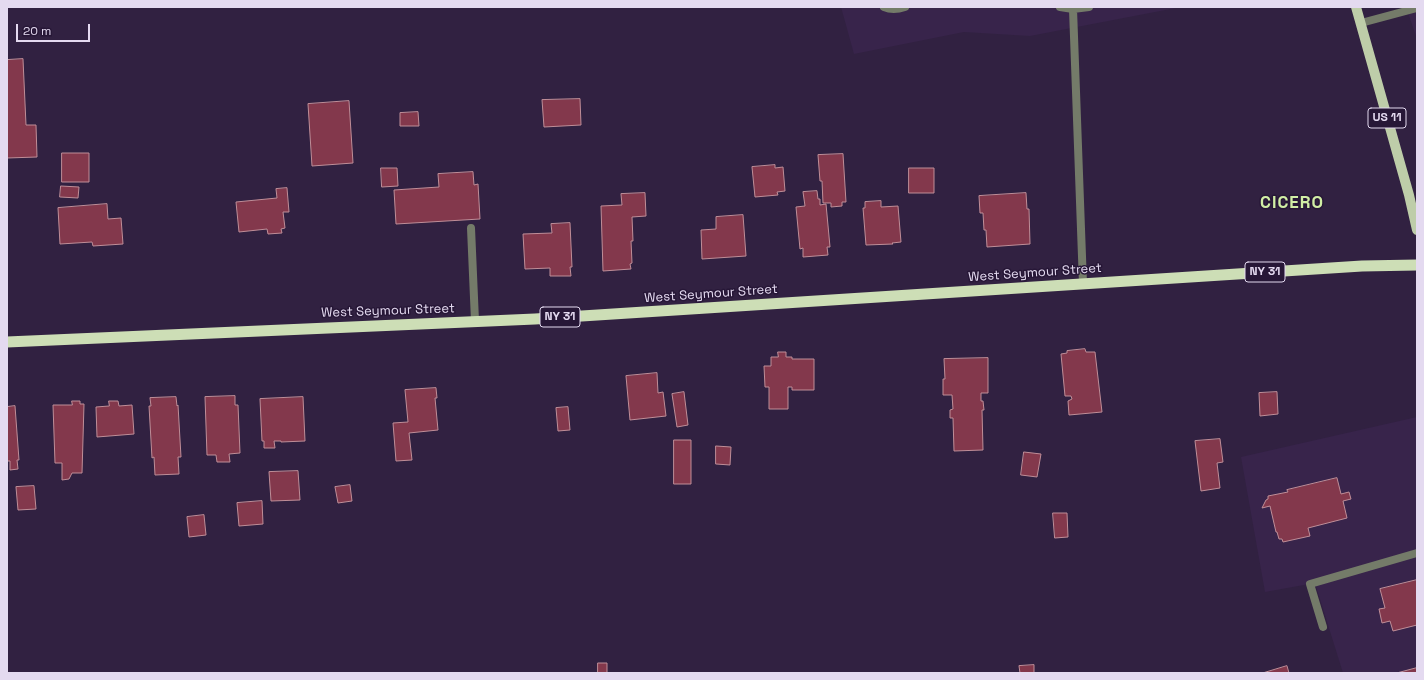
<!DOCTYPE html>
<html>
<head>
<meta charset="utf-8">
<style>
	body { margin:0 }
	#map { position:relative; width:1424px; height:680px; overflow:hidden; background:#312141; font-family:"Space Grotesk",sans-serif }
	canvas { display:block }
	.frame { position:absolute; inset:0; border:8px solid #e4daf0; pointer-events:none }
	.scale { position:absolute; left:16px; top:24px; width:74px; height:18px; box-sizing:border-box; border:2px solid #e4daf0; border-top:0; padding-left:5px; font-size:12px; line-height:14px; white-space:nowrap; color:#e4daf0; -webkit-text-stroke:3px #271737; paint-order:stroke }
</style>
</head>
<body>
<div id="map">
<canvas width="1424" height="680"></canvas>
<div class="frame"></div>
<div class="scale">20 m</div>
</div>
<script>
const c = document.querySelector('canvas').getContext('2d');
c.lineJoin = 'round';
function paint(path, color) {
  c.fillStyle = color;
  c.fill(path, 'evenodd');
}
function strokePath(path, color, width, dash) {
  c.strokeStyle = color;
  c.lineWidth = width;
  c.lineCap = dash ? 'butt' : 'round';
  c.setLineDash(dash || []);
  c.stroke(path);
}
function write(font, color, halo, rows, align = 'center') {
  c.font = font + ' "Space Grotesk",sans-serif';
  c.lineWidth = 3;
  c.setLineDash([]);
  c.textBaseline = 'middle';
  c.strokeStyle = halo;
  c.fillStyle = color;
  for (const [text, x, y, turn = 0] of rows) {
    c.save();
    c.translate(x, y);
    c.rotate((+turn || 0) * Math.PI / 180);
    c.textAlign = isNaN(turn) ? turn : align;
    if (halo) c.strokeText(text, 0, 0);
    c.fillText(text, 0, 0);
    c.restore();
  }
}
paint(new Path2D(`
	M 841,7 L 1181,7 L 1030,36 L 964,32 L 854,54 Z
	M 1406,7 L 1417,7 L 1417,40 L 1417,39 Z
	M 1417,417 L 1417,673 L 1343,673 L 1315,583 L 1265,592 L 1241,457 Z`), '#38244b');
const building = new Path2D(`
	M 23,59 L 26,125 L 36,125 L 37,157 L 7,158 L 7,60 Z
	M 580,99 L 581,125 L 544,127 L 542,100 Z
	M 349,101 L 353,163 L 312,166 L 308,104 Z
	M 418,112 L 419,126 L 400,126 L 400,113 Z
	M 62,153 L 89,153 L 89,182 L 62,182 Z
	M 843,154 L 846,202 L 842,202 L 842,206 L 831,207 L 831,203 L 823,203 L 822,181 L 820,181 L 818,155 Z
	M 775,165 L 775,168 L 783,167 L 785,191 L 777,192 L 778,195 L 755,197 L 752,167 Z
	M 381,168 L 397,168 L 398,186 L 382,187 Z
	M 909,168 L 934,168 L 934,193 L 909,193 Z
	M 473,172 L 474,185 L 478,184 L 480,219 L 396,224 L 394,190 L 439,187 L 438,174 Z
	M 61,186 L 79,187 L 78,198 L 60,197 Z
	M 287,188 L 289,212 L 283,212 L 285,228 L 281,229 L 282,233 L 268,234 L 267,229 L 239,232 L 236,202 L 277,198 L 276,189 Z
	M 817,191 L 818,199 L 820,199 L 820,205 L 826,204 L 830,247 L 827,247 L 828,255 L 803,257 L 803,248 L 800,249 L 796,207 L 805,206 L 803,192 Z
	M 645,193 L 646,216 L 632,217 L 633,241 L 631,241 L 632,263 L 630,264 L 631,269 L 603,271 L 601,206 L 622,205 L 621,194 Z
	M 1026,193 L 1027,209 L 1029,209 L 1030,244 L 987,247 L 986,230 L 984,230 L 983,213 L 980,213 L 979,196 Z
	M 881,201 L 881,207 L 898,206 L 901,242 L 892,243 L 893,244 L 866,245 L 863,208 L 865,208 L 865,202 Z
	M 107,204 L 108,219 L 121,218 L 123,244 L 93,246 L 92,242 L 60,244 L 58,208 Z
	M 743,215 L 746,256 L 702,259 L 701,230 L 716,229 L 716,217 Z
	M 570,223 L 572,267 L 570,267 L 571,276 L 550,276 L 550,268 L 525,269 L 523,234 L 552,233 L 551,224 Z
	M 1085,349 L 1086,352 L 1095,352 L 1102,412 L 1069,415 L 1068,401 L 1072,399 L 1071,396 L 1065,396 L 1061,354 L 1067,353 L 1067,351 Z
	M 778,352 L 786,352 L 786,357 L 792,357 L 792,359 L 814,359 L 814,390 L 792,390 L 792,387 L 788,387 L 788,409 L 769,409 L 769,387 L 765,387 L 764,366 L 771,366 L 771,357 L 778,357 Z
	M 988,358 L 988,393 L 981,393 L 981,401 L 983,401 L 984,410 L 982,410 L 983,450 L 954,451 L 953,418 L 950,418 L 950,410 L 953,409 L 952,395 L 943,395 L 943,379 L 945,379 L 944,359 Z
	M 657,373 L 658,393 L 663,392 L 666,416 L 630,420 L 626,376 Z
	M 436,388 L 437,398 L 435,398 L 438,430 L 409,433 L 412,460 L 396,461 L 393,423 L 408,422 L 405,390 Z
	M 684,392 L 688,425 L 677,427 L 672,394 Z
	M 1277,392 L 1278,414 L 1260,416 L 1259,393 Z
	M 235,396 L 235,405 L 238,405 L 240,453 L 229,454 L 230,462 L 217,462 L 216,455 L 207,455 L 205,397 Z
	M 176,397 L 177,406 L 178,405 L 181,457 L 178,457 L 179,474 L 155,475 L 154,457 L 152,458 L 149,406 L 151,406 L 150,398 Z
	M 303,397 L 305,441 L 281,442 L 281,441 L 274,441 L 275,448 L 264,448 L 264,441 L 262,441 L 260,399 Z
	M 72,401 L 80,401 L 80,404 L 84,404 L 82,473 L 72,473 L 69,479 L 62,480 L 62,463 L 55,463 L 53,405 L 72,405 Z
	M 109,401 L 118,401 L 119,406 L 132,405 L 134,434 L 97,437 L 96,407 L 109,406 Z
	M 15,406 L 19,460 L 17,460 L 18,469 L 10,470 L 10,461 L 7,461 L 7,407 Z
	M 568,407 L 570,430 L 558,431 L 556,408 Z
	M 1220,439 L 1223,462 L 1217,463 L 1220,488 L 1201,491 L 1195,441 Z
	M 674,440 L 691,440 L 691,484 L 674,484 Z
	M 716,446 L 731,447 L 730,465 L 716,464 Z
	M 1024,452 L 1041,454 L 1037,477 L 1021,475 Z
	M 298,471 L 300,500 L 271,501 L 269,472 Z
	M 1337,478 L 1341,494 L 1349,492 L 1351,499 L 1343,501 L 1347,518 L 1308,528 L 1310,536 L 1283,542 L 1282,539 L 1279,539 L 1277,532 L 1276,532 L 1270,506 L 1262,508 L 1266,500 L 1268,499 L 1268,496 L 1288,492 L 1287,490 Z
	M 350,485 L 352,501 L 338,503 L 335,487 Z
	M 34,486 L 36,509 L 18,510 L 16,487 Z
	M 262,501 L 263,524 L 239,526 L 237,503 Z
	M 1053,513 L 1067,513 L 1068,537 L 1055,538 Z
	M 204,515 L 206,535 L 189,537 L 187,517 Z
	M 1417,580 L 1417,625 L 1393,631 L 1390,621 L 1382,623 L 1379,609 L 1385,608 L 1380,589 Z
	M 598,663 L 607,663 L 607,673 L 598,673 Z
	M 1034,665 L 1034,673 L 1020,673 L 1019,666 Z
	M 1287,666 L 1289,673 L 1263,673 Z
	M 1417,668 L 1417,673 L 1397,673 Z`);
paint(building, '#83384c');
strokePath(building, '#bf8e98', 1);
strokePath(new Path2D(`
	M 884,7 C 891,10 899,9 905,7
	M 1060,7 L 1073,9
	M 1361,23 L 1417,8
	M 471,228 L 475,321
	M 1083,284 L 1073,9 L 1089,7
	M 1323,627 L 1310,584 L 1417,553`), '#747b69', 8);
strokePath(new Path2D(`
	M 1356,7 L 1409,195 L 1417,230`), '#becda9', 10);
strokePath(new Path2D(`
	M 7,342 L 535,319 L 1362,266 L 1417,265`), '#cddeb6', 11);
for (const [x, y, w] of [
	[1387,118,38],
	[1265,272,40],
	[560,317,40]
]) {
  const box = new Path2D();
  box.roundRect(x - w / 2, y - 10, w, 20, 3);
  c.fillStyle = '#271737';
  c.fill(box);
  strokePath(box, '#e4daf0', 1);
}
write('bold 12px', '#e4daf0', null, [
	["US 11",1387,118],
	["NY 31",1265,272],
	["NY 31",560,317]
]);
write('13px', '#e4daf0', '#271737', [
	["West Seymour Street",1035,273,-4],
	["West Seymour Street",711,294,-4],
	["West Seymour Street",388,311,-2]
]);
c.letterSpacing = '1px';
write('bold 17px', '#d1eea5', '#271737', [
	["CICERO",1292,203]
]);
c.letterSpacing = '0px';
</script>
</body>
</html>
